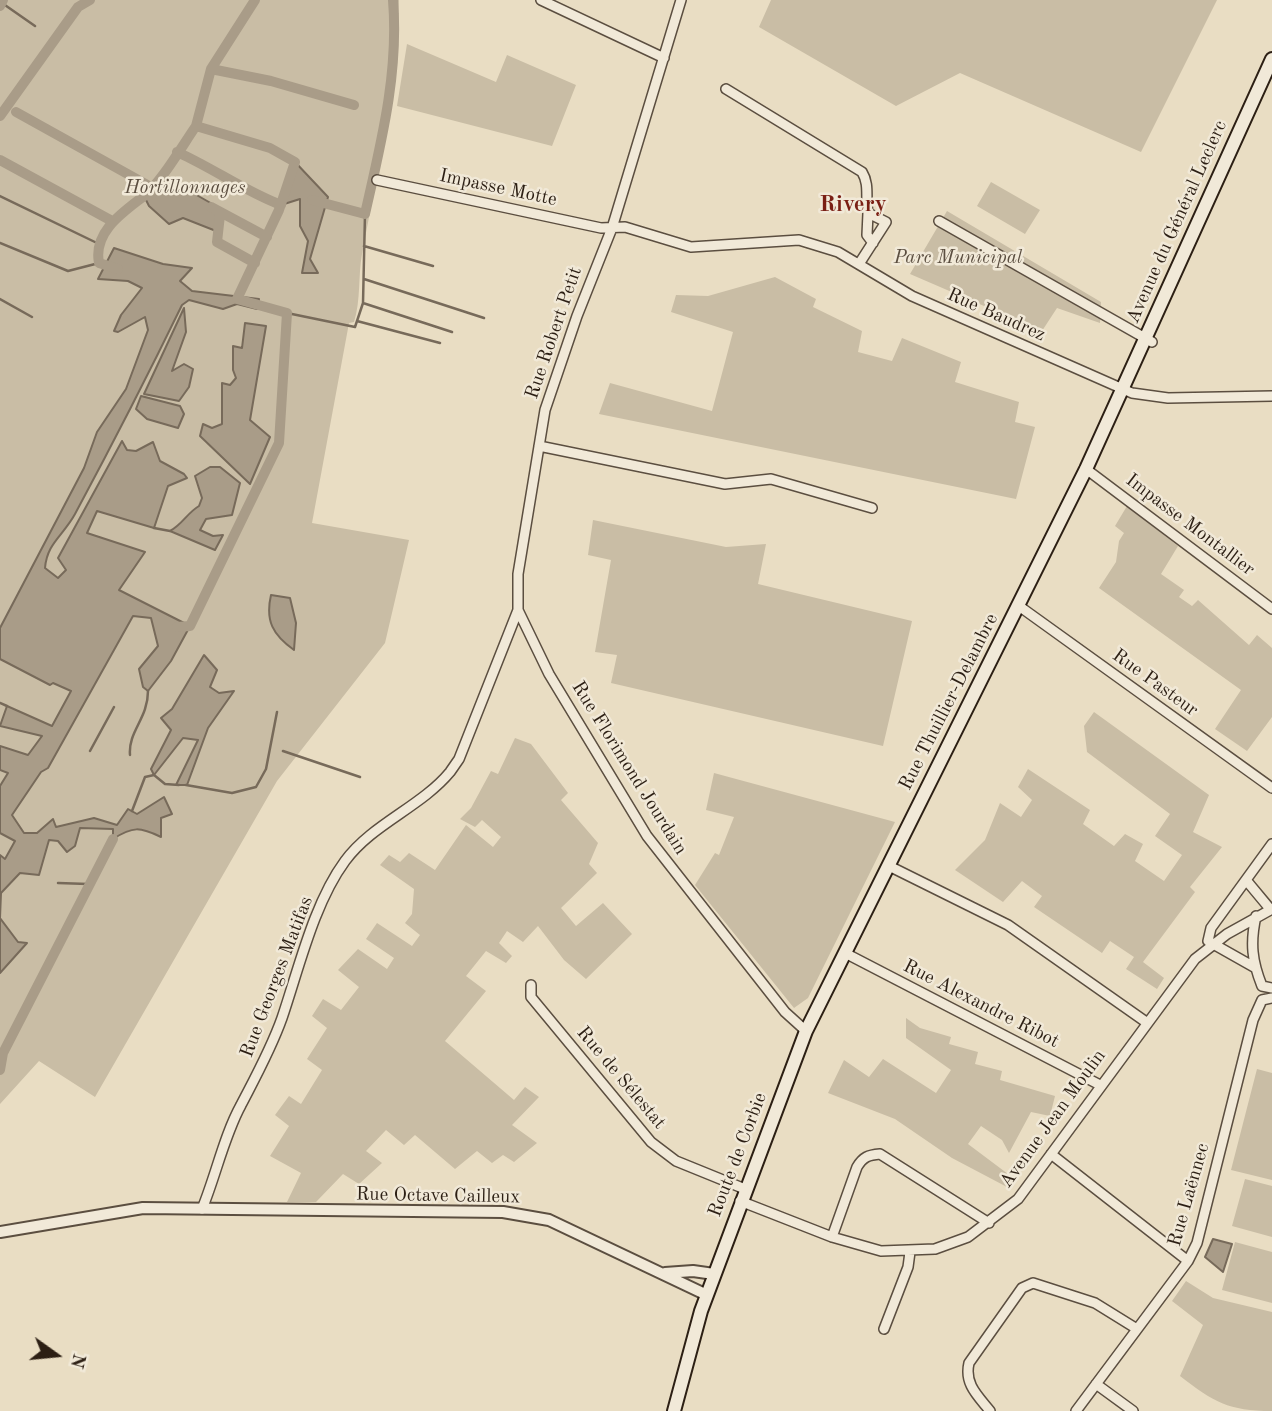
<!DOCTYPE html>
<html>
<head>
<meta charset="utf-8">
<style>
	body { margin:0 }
	#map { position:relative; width:1272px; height:1411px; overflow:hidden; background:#e9ddc3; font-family:"Old Standard TT",serif }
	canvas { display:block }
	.north { position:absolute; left:21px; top:1320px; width:70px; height:70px; -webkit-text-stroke:5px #f1e9d8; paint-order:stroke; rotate:105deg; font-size:19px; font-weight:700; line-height:28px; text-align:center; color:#2c1f14 }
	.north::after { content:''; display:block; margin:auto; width:24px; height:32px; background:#2c1f14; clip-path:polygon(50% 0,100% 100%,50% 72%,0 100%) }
</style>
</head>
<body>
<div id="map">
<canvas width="1272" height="1411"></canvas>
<div class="north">N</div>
</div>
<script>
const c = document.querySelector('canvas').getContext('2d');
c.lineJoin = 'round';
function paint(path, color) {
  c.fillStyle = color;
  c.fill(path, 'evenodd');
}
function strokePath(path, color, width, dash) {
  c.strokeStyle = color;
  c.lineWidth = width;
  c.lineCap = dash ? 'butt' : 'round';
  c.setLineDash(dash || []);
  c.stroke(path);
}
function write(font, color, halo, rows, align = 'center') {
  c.font = font + ' "Old Standard TT",serif';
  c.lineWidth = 5;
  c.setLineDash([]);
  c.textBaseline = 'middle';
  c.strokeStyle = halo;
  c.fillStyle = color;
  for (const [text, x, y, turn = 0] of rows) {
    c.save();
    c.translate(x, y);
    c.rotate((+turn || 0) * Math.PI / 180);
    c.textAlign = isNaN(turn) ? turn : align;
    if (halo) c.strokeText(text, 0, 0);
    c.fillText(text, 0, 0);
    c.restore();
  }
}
paint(new Path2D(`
	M 0,0 L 399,0 C 397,85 378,170 362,254 C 358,276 361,300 354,322 L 349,323 L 312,523 L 409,540 L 385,643 L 277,781 L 95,1097 L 39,1061 L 0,1104 Z
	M 771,0 L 1217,0 L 1141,152 L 960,73 L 896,106 L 759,27 Z
	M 407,44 L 496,82 L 507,55 L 576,85 L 552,146 L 397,106 Z
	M 991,182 L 1040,210 L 1025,234 L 977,206 Z
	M 947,211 L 1101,302 L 1100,323 L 1057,308 L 1042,331 L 910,274 Z
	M 775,277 L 816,299 L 813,307 L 862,331 L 858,352 L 892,361 L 902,338 L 961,362 L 955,382 L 1019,402 L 1015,422 L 1035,427 L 1016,499 L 599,414 L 610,383 L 712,411 L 733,332 L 671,312 L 676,295 L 708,296 Z
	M 1127,506 L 1178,546 L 1161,574 L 1184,590 L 1179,597 L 1192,606 L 1198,600 L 1249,645 L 1257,635 L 1272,648 L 1272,717 L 1247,751 L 1215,729 L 1241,690 L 1099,588 L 1116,562 L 1119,541 L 1124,533 L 1115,526 Z
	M 593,520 L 726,547 L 766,544 L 758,584 L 912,621 L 883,746 L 611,683 L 617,655 L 595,652 L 611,560 L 588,555 Z
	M 1094,712 L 1209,795 L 1193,832 L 1222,847 L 1190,887 L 1195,892 L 1143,962 L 1164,978 L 1157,989 L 1126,969 L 1134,957 L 1110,941 L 1102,953 L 1034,907 L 1042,896 L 1022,881 L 1003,902 L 955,870 L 985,840 L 1000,803 L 1021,817 L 1032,800 L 1018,787 L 1028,769 L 1090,810 L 1083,824 L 1114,846 L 1125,834 L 1143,844 L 1135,861 L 1164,881 L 1182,855 L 1155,836 L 1170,814 L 1087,752 L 1084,726 Z
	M 515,738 L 531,744 L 568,793 L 561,800 L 598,843 L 589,864 L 597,873 L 561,908 L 576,926 L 603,903 L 632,934 L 586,979 L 564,960 L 538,926 L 523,942 L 507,931 L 499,943 L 512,956 L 506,963 L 486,951 L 466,976 L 486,991 L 445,1041 L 514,1100 L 525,1087 L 539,1097 L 512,1125 L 537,1143 L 514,1162 L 503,1155 L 492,1163 L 477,1151 L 455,1169 L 415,1135 L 404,1145 L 386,1130 L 366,1151 L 382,1163 L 359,1184 L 343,1174 L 316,1202 L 287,1202 L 301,1173 L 270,1156 L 289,1126 L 275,1115 L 289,1096 L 301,1104 L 322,1070 L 307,1059 L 327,1028 L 312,1016 L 323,999 L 341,1010 L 359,987 L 338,970 L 358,949 L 387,969 L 394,958 L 366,939 L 377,923 L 412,946 L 420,935 L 405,923 L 412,914 L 414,889 L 380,865 L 389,855 L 400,862 L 409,853 L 435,870 L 466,825 L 493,847 L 501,837 L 482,820 L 475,827 L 460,819 L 471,808 L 491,771 L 498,774 Z
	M 714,773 L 895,822 L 808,998 L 794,1008 L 695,885 L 715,853 L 719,855 L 734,817 L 706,810 Z
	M 906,1018 L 920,1028 L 951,1037 L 949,1044 L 978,1052 L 975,1064 L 1002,1071 L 1000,1080 L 1055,1096 L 1050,1116 L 1031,1112 L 1009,1153 L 1002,1140 L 981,1126 L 968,1144 L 1012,1177 L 1007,1187 L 952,1158 L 895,1119 L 828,1093 L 844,1060 L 869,1077 L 883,1059 L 936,1093 L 951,1070 L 906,1038 Z
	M 1257,1069 L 1272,1073 L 1272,1180 L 1231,1170 Z
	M 1245,1179 L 1272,1186 L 1272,1237 L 1232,1226 Z
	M 1235,1242 L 1272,1252 L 1272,1303 L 1222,1290 Z
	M 1186,1281 L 1213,1298 L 1272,1312 L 1272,1411 C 1228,1411 1214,1402 1180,1376 L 1203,1325 L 1172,1301 Z`), '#c9bda5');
const water = new Path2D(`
	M 295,162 L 328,197 L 310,259 L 318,273 L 302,273 L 308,241 L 300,226 L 300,199 L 281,205 Z
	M 163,176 L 223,210 L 216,231 L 183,218 L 169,224 L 149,206 L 144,196 Z
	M 114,248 L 163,264 L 192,268 L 180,281 L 192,291 L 259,299 L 257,309 L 237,304 L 223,309 L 189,300 L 182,305 C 148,375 112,445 75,514 C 63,536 47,543 45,568 L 58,578 L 66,570 L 58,558 L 122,441 L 127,450 L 136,451 L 153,442 L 160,461 L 184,474 L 187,478 L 168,486 L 154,528 L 97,511 L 87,533 L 145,552 L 119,590 L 190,626 L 171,661 L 148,691 L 143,687 L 139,669 L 158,646 L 151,618 L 133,616 L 48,768 L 41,772 L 12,815 L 24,833 L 37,833 L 53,819 L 56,827 L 94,818 L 117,825 L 128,809 L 137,814 L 164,797 L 172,814 L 161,818 L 161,837 C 140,827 133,826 113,839 L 113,829 L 80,828 L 75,846 L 67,852 L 58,841 L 49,840 L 39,875 L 20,873 L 1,893 L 0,918 L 18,942 L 27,943 L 0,973 L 0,855 L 5,859 L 15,841 L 0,833 L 0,786 L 8,773 L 0,770 L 0,746 L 28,755 L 42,736 L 0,726 L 7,706 L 52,726 L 71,691 L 53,683 L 50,685 L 0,659 L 0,628 L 84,468 L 97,432 L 126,389 L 148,330 L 145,317 L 118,332 L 114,331 L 121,315 L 142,288 L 128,281 L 98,279 Z
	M 184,308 L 186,332 L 172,371 L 184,364 L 193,369 L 189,387 L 179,401 L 144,394 Z
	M 245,323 L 266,326 L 250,420 L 270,437 L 250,484 L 200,436 L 203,424 L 212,428 L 222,424 L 222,383 L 230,385 L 236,378 L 233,370 L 233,346 L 242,348 Z
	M 141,396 L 180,406 L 184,414 L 178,428 L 147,419 L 136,409 Z
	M 210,467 L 220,467 L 240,483 L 232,515 L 206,519 L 200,530 L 213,536 L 223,535 L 215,550 L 170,531 C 183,524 187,513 199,506 L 202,498 L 195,476 Z
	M 271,595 L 290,598 L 296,623 L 294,650 C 273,635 265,621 271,595 Z
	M 204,655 L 217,670 L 210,687 L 219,693 L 234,691 L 208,728 L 187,785 L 176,785 L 198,740 L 183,738 L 154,775 L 151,769 L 171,730 L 161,718 L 172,709 Z
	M 1213,1239 L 1232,1244 L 1223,1272 L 1205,1257 Z`);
paint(water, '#a99c88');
strokePath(water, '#776a5a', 2);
strokePath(new Path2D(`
	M 2,3 L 35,26
	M 0,196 L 99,244
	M 0,243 L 68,271 L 99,263
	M 364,246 L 433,266
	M 364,279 L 484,318
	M 0,299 L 32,317
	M 363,303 L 452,332
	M 287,313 L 355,327 L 363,303 L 365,214
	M 357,321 L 440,343
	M 154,528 L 170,531
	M 0,703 L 7,706
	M 90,751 L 114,707
	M 283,751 L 360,777
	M 130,755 C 128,731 148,719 148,691
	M 186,785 L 232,793 L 256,787 L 266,769 L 277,712
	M 132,811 L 145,777 L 154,775 L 165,784 L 179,785
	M 58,883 L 88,884`), '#776a5a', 2.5);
strokePath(new Path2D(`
	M 0,6 L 3,0
	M 211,69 L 271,81 L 354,105
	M 16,112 L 151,187
	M 0,116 L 78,7 L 90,0
	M 177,152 C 213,168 244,191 281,205
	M 0,160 L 112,221
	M 312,200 L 365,214 C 381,143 399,73 393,0
	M 211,207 L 267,237
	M 220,215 L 217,242 L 255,263
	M 118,269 L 99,263 C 93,232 122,213 144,196 C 162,181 182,146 196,126
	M 177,627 L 190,626 L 279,443 L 287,313 L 237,299 L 279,210 L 295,162 L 270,148 L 196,126 L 211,69 L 255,0
	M 0,1070 L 3,1053 L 113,839`), '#a99c88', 10);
const minor = new Path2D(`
	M 541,0 L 664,58
	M 681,0 L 612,228 L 577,316 L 545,410 L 518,574 L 518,610 L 549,674 L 647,836 L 785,1012 L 806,1031
	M 726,89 L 862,172 C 870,185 865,198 868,213
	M 377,180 L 601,228 L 625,227 L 691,247 L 799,240 L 838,252 L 912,296 L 1132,393 L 1168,398 L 1272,396
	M 939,221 L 1152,342
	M 859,264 L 886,222 L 868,213 L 867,235 L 873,243
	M 539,446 L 725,484 L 771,479 L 872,508
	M 1086,469 L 1272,609
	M 1019,606 L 1272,788
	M 889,866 L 1008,925 L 1146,1022
	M 1246,880 L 1271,910
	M 1256,916 C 1250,943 1252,961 1262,986
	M 845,953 L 1100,1085
	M 1254,967 L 1208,941 L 1211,928 L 1272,844
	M 531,985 L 531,997 L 651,1142 L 676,1161 L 745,1189
	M 1262,986 L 1272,988
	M 1262,1000 L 1272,998
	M 1051,1154 L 1188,1261
	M 740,1201 L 832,1237 L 881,1251 L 935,1249 L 968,1237 L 1018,1199 L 1195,959 L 1227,934 L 1272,909
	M 202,1209 C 216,1175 224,1136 241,1105 C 256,1076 271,1049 282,1018 C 299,968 314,903 345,861 C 372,824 421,807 450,772 L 459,759 L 518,610
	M 832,1237 L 857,1167 C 863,1157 868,1155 880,1154 L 989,1223
	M 884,1329 L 908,1267 L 910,1252
	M 1096,1384 L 1133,1411
	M 990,1411 C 978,1396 964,1384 969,1363 L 1022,1288 L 1033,1283 L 1095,1303 L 1137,1329
	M 1076,1411 L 1188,1261 L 1197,1243 L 1253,1020 L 1262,1000`);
const tertiary = new Path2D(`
	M 0,1232 L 143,1208 L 503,1212 L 549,1220 L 707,1295
	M 665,1273 L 693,1271 L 714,1274`);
const secondary = new Path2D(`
	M 674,1411 L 701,1311 L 806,1031 L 1086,469 L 1272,59`);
strokePath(minor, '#5b4e40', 12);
strokePath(tertiary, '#5b4e40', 14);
strokePath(secondary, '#2c1f14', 16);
strokePath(minor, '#f1e9d8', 9);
strokePath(tertiary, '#f1e9d8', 10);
strokePath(secondary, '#f1e9d8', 12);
write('italic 19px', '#5b4e40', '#f1e9d8', [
	["Hortillonnages",185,188],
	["Parc Municipal",958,258]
]);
write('19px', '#2c1f14', '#f1e9d8', [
	["Impasse Motte",498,188,12],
	["Avenue du Général Leclerc",1177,222,-66],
	["Rue Baudrez",996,315,24],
	["Rue Robert Petit",554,333,-71],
	["Impasse Montallier",1190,525,37],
	["Rue Pasteur",1155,683,36],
	["Rue Thuillier-Delambre",949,702,-63],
	["Rue Florimond Jourdain",629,768,58],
	["Rue Georges Matifas",277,977,-69],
	["Rue Alexandre Ribot",981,1004,27],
	["Rue de Sélestat",621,1078,50],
	["Avenue Jean Moulin",1053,1119,-54],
	["Route de Corbie",738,1155,-69],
	["Rue Laënnec",1189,1195,-74],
	["Rue Octave Cailleux",438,1196,1]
]);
write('bold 23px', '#7a1f14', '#f1e9d8', [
	["Rivery",853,205]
]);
</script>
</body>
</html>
